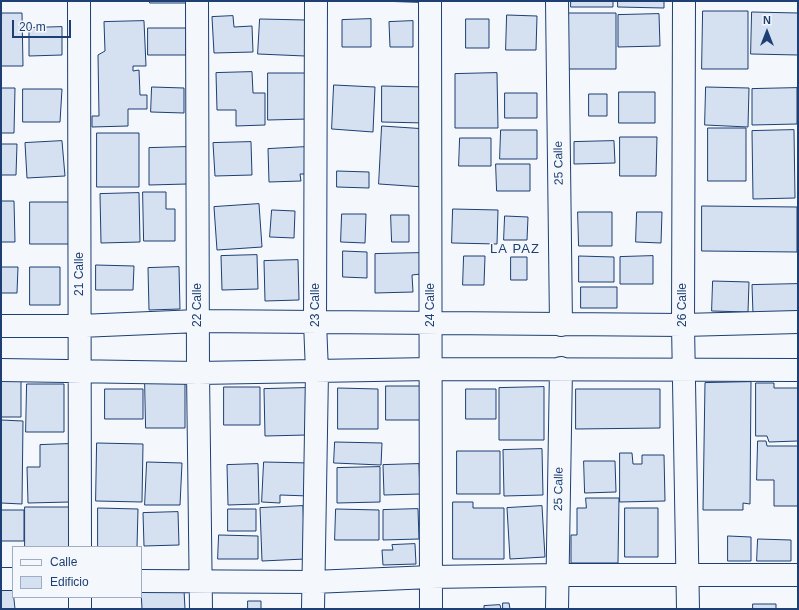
<!DOCTYPE html>
<html>
<head>
<meta charset="utf-8">
<style>
	body { margin:0 }
	#map { position:relative; width:799px; height:610px; overflow:hidden; background:#f4f7fb; font-family:Arial,sans-serif }
	canvas { display:block }
	.frame { position:absolute; inset:0; border:2px solid #1d3f73; pointer-events:none }
	.legend { position:absolute; left:12px; top:546px; width:130px; height:52px; box-sizing:border-box; background:#f4f7fb; border:1px solid #9eadc5; margin:0; padding:5px 7px; list-style:none; font-size:12px; color:#1d3f73 }
	.legend li { display:flex; align-items:center; gap:8px; height:20px }
	.legend b { width:20px; border:1px solid #9eadc5 }
	.north { position:absolute; left:747px; top:12px; width:40px; height:40px; -webkit-text-stroke:3px #f4f7fb; paint-order:stroke; rotate:0deg; font-size:11px; font-weight:700; line-height:16px; text-align:center; color:#1d3f73 }
	.north::after { content:''; display:block; margin:auto; width:14px; height:18px; background:#1d3f73; clip-path:polygon(50% 0,100% 100%,50% 72%,0 100%) }
	.scale { position:absolute; left:12px; top:20px; width:59px; height:18px; box-sizing:border-box; border:2px solid #1d3f73; border-top:0; padding-left:5px; font-size:12px; line-height:14px; white-space:nowrap; color:#1d3f73; -webkit-text-stroke:3px #f4f7fb; paint-order:stroke }
</style>
</head>
<body>
<div id="map">
<canvas width="799" height="610"></canvas>
<div class="frame"></div>
<ul class="legend">
<li><b style="height:5px;background:#f4f7fb"></b>Calle</li>
<li><b style="height:11px;background:#d5e0f0"></b>Edificio</li>
</ul>
<div class="north">N</div>
<div class="scale">20 m</div>
</div>
<script>
const c = document.querySelector('canvas').getContext('2d');
c.lineJoin = 'round';
function paint(path, color) {
  c.fillStyle = color;
  c.fill(path, 'evenodd');
}
function strokePath(path, color, width, dash) {
  c.strokeStyle = color;
  c.lineWidth = width;
  c.lineCap = dash ? 'butt' : 'round';
  c.setLineDash(dash || []);
  c.stroke(path);
}
function write(font, color, halo, rows, align = 'center') {
  c.font = font + ' Arial,sans-serif';
  c.lineWidth = 3;
  c.setLineDash([]);
  c.textBaseline = 'middle';
  c.strokeStyle = halo;
  c.fillStyle = color;
  for (const [text, x, y, turn = 0] of rows) {
    c.save();
    c.translate(x, y);
    c.rotate((+turn || 0) * Math.PI / 180);
    c.textAlign = isNaN(turn) ? turn : align;
    if (halo) c.strokeText(text, 0, 0);
    c.fillText(text, 0, 0);
    c.restore();
  }
}
const building = new Path2D(`
	M 150,1 L 188,1 L 188,3 L 150,3 Z
	M 379,1 L 420,1 L 420,2 Z
	M 571,1 L 613,1 L 613,7 L 571,7 Z
	M 618,1 L 664,1 L 664,8 L 618,7 Z
	M 703,11 L 748,11 L 748,69 L 702,69 Z
	M 752,12 L 798,13 L 798,55 L 751,54 Z
	M 2,13 L 22,13 L 23,66 L 1,66 Z
	M 568,13 L 616,13 L 616,69 L 568,69 Z
	M 659,14 L 660,46 L 618,47 L 618,15 Z
	M 507,15 L 537,16 L 536,50 L 506,50 Z
	M 233,16 L 234,27 L 252,26 L 253,52 L 214,53 L 212,17 Z
	M 260,19 L 306,20 L 305,56 L 258,54 Z
	M 371,19 L 371,47 L 342,47 L 342,20 Z
	M 466,19 L 489,19 L 489,48 L 466,48 Z
	M 144,21 L 146,66 L 133,66 L 133,71 L 139,70 L 140,95 L 147,95 L 147,109 L 128,109 L 128,126 L 92,127 L 92,116 L 99,116 L 98,55 L 105,51 L 104,22 Z
	M 413,21 L 413,47 L 390,47 L 389,22 Z
	M 62,27 L 62,55 L 29,56 L 29,28 Z
	M 148,28 L 186,28 L 186,55 L 148,55 Z
	M 252,72 L 253,93 L 265,93 L 265,125 L 236,126 L 236,110 L 217,110 L 216,73 Z
	M 268,73 L 308,73 L 309,119 L 268,120 Z
	M 497,73 L 498,128 L 455,128 L 455,74 Z
	M 334,85 L 375,87 L 373,132 L 332,129 Z
	M 382,86 L 425,87 L 425,123 L 382,122 Z
	M 152,87 L 184,88 L 184,113 L 151,112 Z
	M 706,87 L 749,88 L 748,127 L 705,125 Z
	M 1,88 L 15,88 L 14,133 L 1,133 Z
	M 797,88 L 797,124 L 752,125 L 752,89 Z
	M 23,89 L 62,89 L 60,122 L 23,122 Z
	M 619,92 L 655,92 L 655,123 L 619,123 Z
	M 505,93 L 537,93 L 537,118 L 505,118 Z
	M 589,94 L 607,94 L 607,116 L 589,116 Z
	M 382,126 L 427,129 L 424,187 L 379,184 Z
	M 708,128 L 746,128 L 746,181 L 708,181 Z
	M 501,130 L 537,130 L 537,159 L 500,159 Z
	M 794,130 L 795,198 L 753,199 L 752,131 Z
	M 97,133 L 139,133 L 139,187 L 97,187 Z
	M 620,137 L 657,137 L 656,176 L 620,176 Z
	M 460,138 L 491,138 L 491,166 L 459,166 Z
	M 62,141 L 65,176 L 27,178 L 25,143 Z
	M 614,141 L 615,163 L 574,164 L 574,142 Z
	M 251,142 L 252,175 L 215,176 L 213,143 Z
	M 1,144 L 17,144 L 16,175 L 1,175 Z
	M 187,147 L 187,184 L 149,185 L 149,148 Z
	M 306,147 L 307,174 L 300,174 L 301,181 L 269,182 L 268,149 Z
	M 496,164 L 530,164 L 530,191 L 497,191 Z
	M 337,171 L 369,172 L 369,188 L 337,187 Z
	M 143,192 L 166,192 L 166,209 L 175,209 L 175,241 L 144,241 Z
	M 139,193 L 140,242 L 101,243 L 100,194 Z
	M 1,201 L 14,201 L 15,242 L 1,242 Z
	M 30,202 L 70,202 L 70,244 L 30,244 Z
	M 259,204 L 262,247 L 217,250 L 214,207 Z
	M 702,206 L 797,207 L 797,252 L 702,251 Z
	M 453,209 L 498,210 L 497,244 L 452,243 Z
	M 272,210 L 295,211 L 294,238 L 270,237 Z
	M 578,212 L 612,212 L 612,246 L 579,246 Z
	M 637,212 L 662,212 L 661,243 L 636,242 Z
	M 342,214 L 366,214 L 365,243 L 341,242 Z
	M 391,215 L 409,215 L 409,242 L 392,242 Z
	M 505,216 L 528,217 L 527,240 L 504,240 Z
	M 343,251 L 367,252 L 367,278 L 343,277 Z
	M 421,253 L 421,274 L 412,275 L 413,292 L 375,293 L 375,254 Z
	M 257,255 L 258,289 L 222,290 L 221,256 Z
	M 464,256 L 485,256 L 484,285 L 463,285 Z
	M 579,256 L 614,257 L 614,282 L 579,282 Z
	M 653,256 L 653,284 L 620,284 L 620,257 Z
	M 511,257 L 527,257 L 527,280 L 511,280 Z
	M 298,260 L 299,300 L 265,301 L 264,261 Z
	M 96,265 L 134,266 L 133,290 L 96,290 Z
	M 1,267 L 18,267 L 17,293 L 1,293 Z
	M 30,267 L 60,267 L 60,305 L 30,305 Z
	M 179,267 L 180,309 L 149,310 L 148,268 Z
	M 713,281 L 749,282 L 748,312 L 712,311 Z
	M 798,284 L 798,313 L 753,314 L 752,285 Z
	M 581,287 L 617,287 L 617,308 L 581,308 Z
	M 1,379 L 21,380 L 21,417 L 1,417 Z
	M 145,382 L 185,382 L 185,428 L 146,428 Z
	M 751,382 L 750,504 L 743,503 L 743,510 L 703,510 L 705,383 Z
	M 756,383 L 774,383 L 774,388 L 798,388 L 798,441 L 769,442 L 767,436 L 756,436 Z
	M 27,384 L 64,384 L 64,432 L 26,432 Z
	M 386,386 L 423,386 L 423,420 L 386,420 Z
	M 224,387 L 260,387 L 260,425 L 224,425 Z
	M 544,387 L 544,440 L 499,440 L 499,388 Z
	M 306,388 L 307,435 L 265,436 L 264,389 Z
	M 338,388 L 378,389 L 378,429 L 338,429 Z
	M 105,389 L 143,389 L 143,419 L 105,419 Z
	M 466,389 L 496,389 L 496,419 L 466,419 Z
	M 576,389 L 660,389 L 660,428 L 576,429 Z
	M 1,420 L 23,421 L 22,504 L 1,503 Z
	M 758,441 L 766,441 L 767,446 L 798,446 L 798,506 L 774,506 L 774,480 L 757,480 Z
	M 335,442 L 382,443 L 381,465 L 334,463 Z
	M 97,443 L 143,444 L 142,502 L 96,501 Z
	M 69,444 L 70,502 L 28,503 L 27,467 L 40,467 L 40,445 Z
	M 542,449 L 543,495 L 504,496 L 503,450 Z
	M 457,451 L 500,451 L 500,494 L 457,494 Z
	M 620,453 L 632,453 L 633,464 L 642,464 L 642,455 L 664,455 L 665,501 L 620,502 Z
	M 584,461 L 615,461 L 616,492 L 585,493 Z
	M 147,462 L 182,463 L 180,505 L 145,505 Z
	M 264,462 L 310,463 L 309,496 L 280,495 L 280,503 L 262,502 Z
	M 258,464 L 259,504 L 228,505 L 227,465 Z
	M 419,464 L 420,494 L 384,495 L 383,465 Z
	M 380,467 L 380,502 L 337,503 L 337,468 Z
	M 586,498 L 619,498 L 618,563 L 571,563 L 571,535 L 577,535 L 577,508 L 586,508 Z
	M 453,502 L 473,502 L 473,508 L 504,508 L 504,559 L 453,559 Z
	M 303,506 L 305,559 L 262,561 L 260,508 Z
	M 542,506 L 545,557 L 510,559 L 507,508 Z
	M 25,507 L 69,507 L 69,547 L 25,547 Z
	M 98,508 L 138,509 L 137,547 L 98,547 Z
	M 625,508 L 658,508 L 658,557 L 625,557 Z
	M 228,509 L 256,509 L 256,531 L 228,531 Z
	M 336,509 L 379,510 L 379,540 L 335,540 Z
	M 418,509 L 419,539 L 383,540 L 383,510 Z
	M 1,510 L 24,510 L 24,541 L 1,541 Z
	M 178,512 L 179,545 L 144,546 L 143,513 Z
	M 219,535 L 258,536 L 258,559 L 218,559 Z
	M 728,536 L 751,537 L 751,561 L 728,561 Z
	M 758,539 L 791,540 L 791,561 L 757,561 Z
	M 415,544 L 416,564 L 383,565 L 382,550 L 393,550 L 392,545 Z
	M 13,590 L 15,609 L 1,609 L 1,591 Z
	M 184,590 L 185,609 L 142,609 L 141,591 Z
	M 248,601 L 261,601 L 261,609 L 248,609 Z
	M 503,603 L 509,603 L 510,609 L 503,609 Z
	M 753,604 L 776,604 L 776,609 L 753,609 Z
	M 500,605 L 501,609 L 484,609 L 484,606 Z`);
paint(building, '#d5e0f0');
strokePath(building, '#1d3f73', 1);
const minor = new Path2D(`
	M 79,1 L 80,547
	M 197,1 L 198,373 L 201,609
	M 430,1 L 431,609
	M 557,1 L 561,325
	M 684,1 L 683,325 L 688,609
	M 1,326 L 80,326 L 198,321 L 683,325 L 798,322
	M 1,370 L 198,373 L 431,369 L 798,370
	M 1,579 L 13,579
	M 141,581 L 313,582 L 431,577 L 557,575 L 798,575
	M 80,597 L 80,609
	M 313,609 L 317,372 L 315,322 L 316,1
	M 557,609 L 561,368`);
strokePath(minor, '#1d3f73', 24);
strokePath(minor, '#f4f7fb', 22);
write('12px', '#1d3f73', '#f4f7fb', [
	["25 Calle",559,163,-91],
	["21 Calle",80,274,-90],
	["22 Calle",198,305,-90],
	["23 Calle",316,305,-90],
	["24 Calle",431,305,-90],
	["26 Calle",683,305,-90],
	["25 Calle",559,489,-89]
]);
c.letterSpacing = '1px';
write('13px', '#1d3f73', '#f4f7fb', [
	["LA PAZ",515,249]
]);
c.letterSpacing = '0px';
</script>
</body>
</html>
